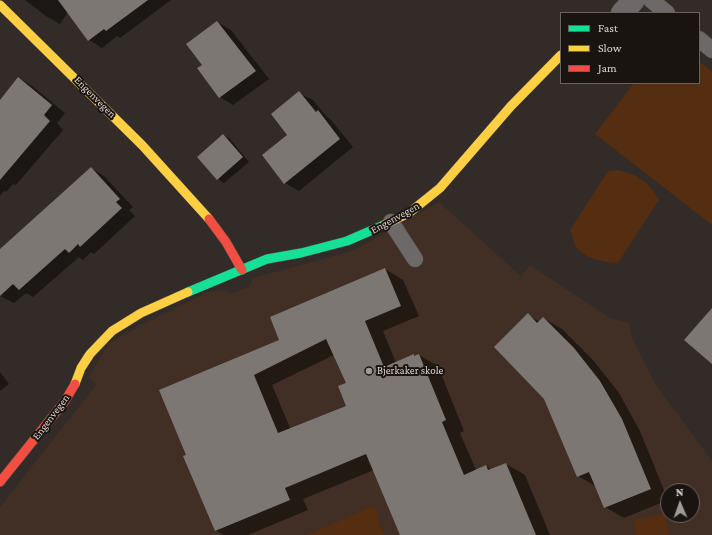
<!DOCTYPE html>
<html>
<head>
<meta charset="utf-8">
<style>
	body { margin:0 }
	#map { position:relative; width:712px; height:535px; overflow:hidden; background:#322b27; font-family:"Crimson Pro",serif }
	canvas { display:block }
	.legend { position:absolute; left:560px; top:12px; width:140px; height:72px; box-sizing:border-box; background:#1a1410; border:1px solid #69625d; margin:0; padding:5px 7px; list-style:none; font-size:12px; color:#dfd6d1 }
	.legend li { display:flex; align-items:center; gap:8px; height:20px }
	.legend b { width:20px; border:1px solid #69625d }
	.north { position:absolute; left:660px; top:483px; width:40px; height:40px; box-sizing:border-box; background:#1a1410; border:1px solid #69625d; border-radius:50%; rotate:358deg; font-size:11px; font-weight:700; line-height:16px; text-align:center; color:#dfd6d1 }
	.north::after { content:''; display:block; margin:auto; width:14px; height:18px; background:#a29a96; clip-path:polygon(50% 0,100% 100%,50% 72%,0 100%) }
</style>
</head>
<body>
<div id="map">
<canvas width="712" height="535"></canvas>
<ul class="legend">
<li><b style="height:5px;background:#16e098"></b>Fast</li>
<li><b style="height:5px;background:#ffcf43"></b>Slow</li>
<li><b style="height:5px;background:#f24e42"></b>Jam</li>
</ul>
<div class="north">N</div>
</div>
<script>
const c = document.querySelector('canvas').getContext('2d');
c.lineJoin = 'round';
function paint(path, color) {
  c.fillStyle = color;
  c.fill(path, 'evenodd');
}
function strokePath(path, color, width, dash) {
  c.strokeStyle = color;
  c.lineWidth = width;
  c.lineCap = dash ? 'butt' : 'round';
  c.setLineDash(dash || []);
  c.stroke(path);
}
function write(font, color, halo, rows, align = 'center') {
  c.font = font + ' "Crimson Pro",serif';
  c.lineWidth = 4;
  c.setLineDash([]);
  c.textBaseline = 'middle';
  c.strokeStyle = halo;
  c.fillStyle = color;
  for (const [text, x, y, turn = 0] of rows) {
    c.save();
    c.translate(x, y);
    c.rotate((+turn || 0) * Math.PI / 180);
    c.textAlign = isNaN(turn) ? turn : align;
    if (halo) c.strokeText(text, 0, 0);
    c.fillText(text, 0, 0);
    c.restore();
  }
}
paint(new Path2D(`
	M 439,202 L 521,276 L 530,265 L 610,318 L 629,323 L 632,338 L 654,382 L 712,461 L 712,535 L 0,535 L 0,507 L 96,385 L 89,376 L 109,343 L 149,321 L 208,292 L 222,290 L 228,292 L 229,294 L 249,287 L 253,278 L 355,250 ZM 668,491 L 692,491 L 692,515 L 668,515 Z`), '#412f25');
paint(new Path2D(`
	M 699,61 L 712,72 L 712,225 L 595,134 L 634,83 L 699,83 Z
	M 617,170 C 636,173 650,183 659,200 L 618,263 C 603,262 584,259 575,245 C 573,241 572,234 570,230 L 608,171 Z
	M 375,505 L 378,515 L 379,524 L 385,535 L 307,535 Z
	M 665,514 L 669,535 L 636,535 L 633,520 Z`), '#552d10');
paint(new Path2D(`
	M 25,0 L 171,0 L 120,38 L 117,36 L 102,48 L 89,40 L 68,12 L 60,24 L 46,16 Z
	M 217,22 L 231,30 L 269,79 L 233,105 L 220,97 Z
	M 19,78 L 32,86 L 65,113 L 57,123 L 63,130 L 16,185 L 13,184 L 6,192 L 4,191 L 0,196 L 0,101 Z
	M 299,93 L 313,100 L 326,116 L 331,120 L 353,147 L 299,191 L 285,183 L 289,135 Z
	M 223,135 L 230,139 L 249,162 L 224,183 L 218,179 Z
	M 91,168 L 104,176 L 133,207 L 129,210 L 135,216 L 94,254 L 91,252 L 83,260 L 79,257 L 33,297 L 26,293 L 14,303 L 0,296 L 0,250 Z
	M 385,269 L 403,280 L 419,316 L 383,331 L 396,363 L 414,355 L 415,356 L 419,355 L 438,366 L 464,431 L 460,433 L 476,470 L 486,466 L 492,470 L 506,464 L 525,475 L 550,535 L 401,535 L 374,470 L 303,499 L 308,510 L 248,535 L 224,535 L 215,530 L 185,457 L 281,341 ZM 334,355 L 347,383 L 348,407 L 291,430 L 272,385 Z
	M 528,315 L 540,322 L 543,318 L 562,329 L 593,360 L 619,393 L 640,431 L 668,500 L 624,518 L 605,507 L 597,487 L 578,476 Z
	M 0,372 L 9,384 L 0,391 Z`), '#0007');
paint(new Path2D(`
	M 58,0 L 148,0 L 106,31 L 104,29 L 88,41 Z
	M 217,21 L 256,71 L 219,98 L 197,68 L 202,65 L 186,44 Z
	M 18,77 L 52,105 L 44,115 L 50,121 L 0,180 L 0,100 Z
	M 299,91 L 316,112 L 318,110 L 340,139 L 284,184 L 262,155 L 287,135 L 271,114 Z
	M 223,134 L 243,157 L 217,180 L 197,157 Z
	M 91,167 L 120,199 L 116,202 L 122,208 L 80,247 L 78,244 L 69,253 L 65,249 L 19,290 L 13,284 L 0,296 L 0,249 Z
	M 385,268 L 401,306 L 365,321 L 384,367 L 414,354 L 414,356 L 419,354 L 446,420 L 442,422 L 464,475 L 486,465 L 488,470 L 506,463 L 536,535 L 400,535 L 366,454 L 285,488 L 290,500 L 215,531 L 183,456 L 186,455 L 159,390 L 279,340 L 270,317 ZM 326,339 L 346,383 L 338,386 L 346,406 L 278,433 L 254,375 Z
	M 712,308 L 712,364 L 684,340 Z
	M 528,313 L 537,323 L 543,317 L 574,348 L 600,381 L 622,419 L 651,489 L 604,508 L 589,472 L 577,477 L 544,399 L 494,347 Z`), '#7d7773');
const lane = new Path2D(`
	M 651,0 L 667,13
	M 699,39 L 712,50
	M 391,222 L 415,259`);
const street = new Path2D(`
	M 622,13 L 634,0`);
const fast = new Path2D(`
	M 188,292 L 267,259 L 301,253 L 347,241 L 384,225`);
const slow = new Path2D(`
	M 0,5 L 142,145 L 209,219
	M 384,225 L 409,213 L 440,188 L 511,106 L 561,55
	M 75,384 L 81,368 L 90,354 L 112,331 L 141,313 L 188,292`);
const jam = new Path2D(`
	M 209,219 L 226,242 L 242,270
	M 0,482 L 65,401 L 75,384`);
strokePath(lane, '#4d4743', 17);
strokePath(street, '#4d4743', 23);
strokePath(fast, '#4d4743', 10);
strokePath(slow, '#4d4743', 10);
strokePath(jam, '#4d4743', 10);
strokePath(lane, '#6d6968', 16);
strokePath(street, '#6d6968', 22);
strokePath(fast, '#16e098', 9);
strokePath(slow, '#ffcf43', 9);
strokePath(jam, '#f24e42', 9);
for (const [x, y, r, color] of [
	[369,371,4,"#a29a96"]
]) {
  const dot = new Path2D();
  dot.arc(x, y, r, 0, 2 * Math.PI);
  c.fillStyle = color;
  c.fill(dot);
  strokePath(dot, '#1a1410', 1.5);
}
write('11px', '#dfd6d1', '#1a1410', [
	["Engenvegen",95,97,45],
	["Engenvegen",395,218,-29],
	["Engenvegen",51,417,-53]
]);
write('11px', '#dfd6d1', '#1a1410', [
	["Bjerkaker skole",377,371]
], 'left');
</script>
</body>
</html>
